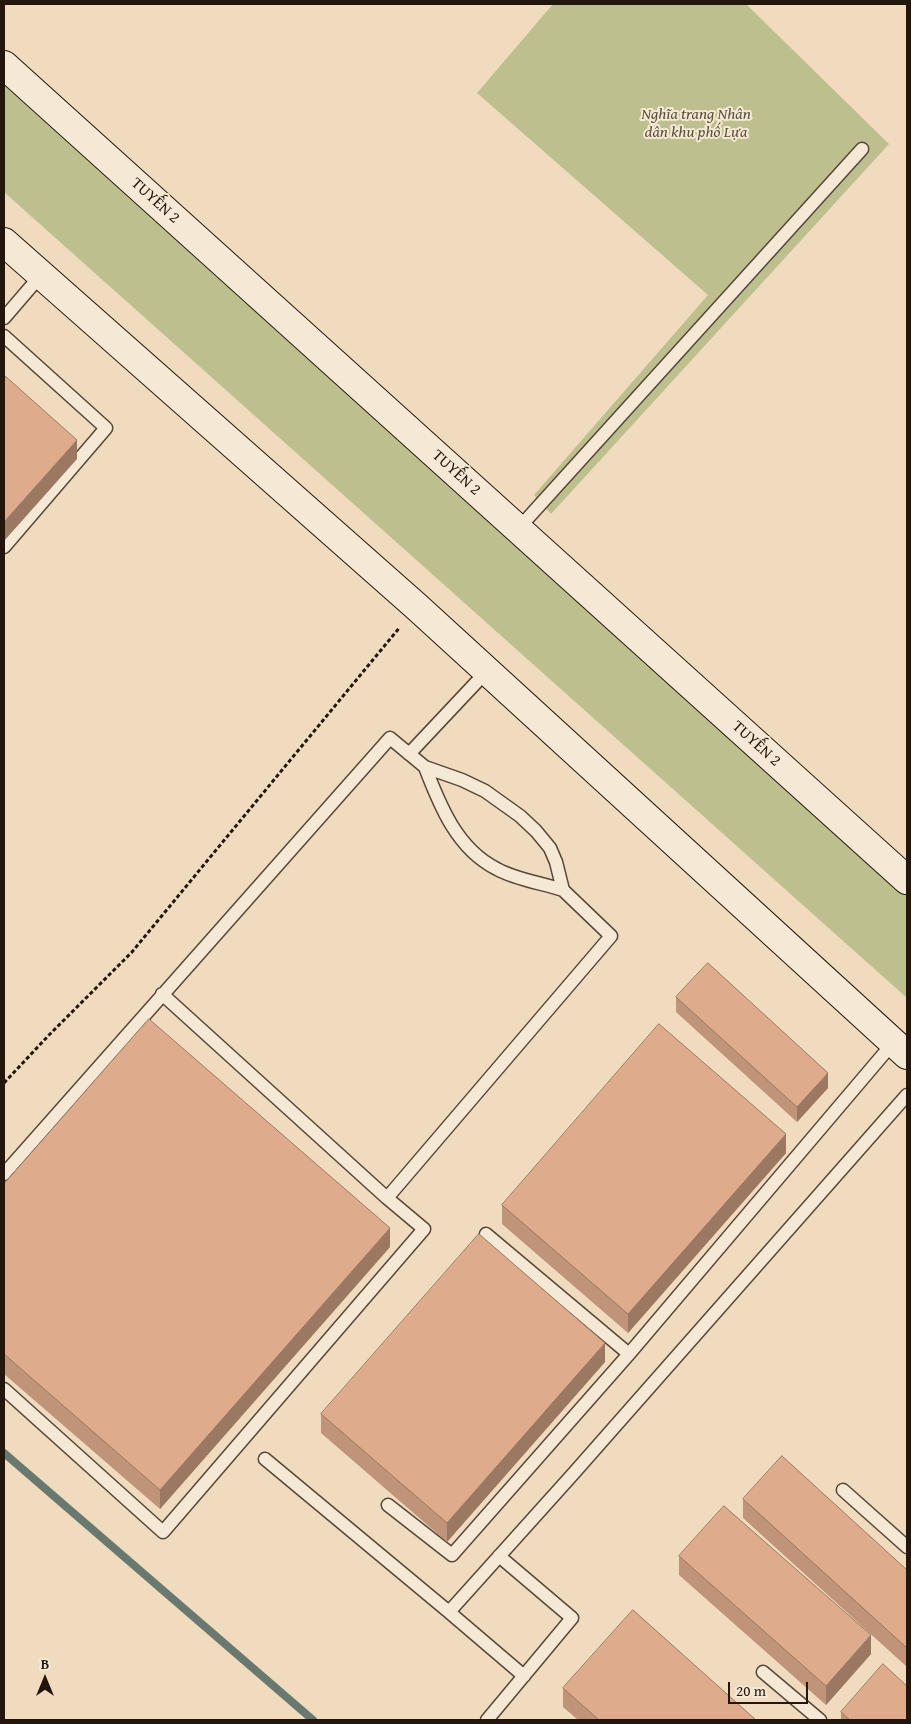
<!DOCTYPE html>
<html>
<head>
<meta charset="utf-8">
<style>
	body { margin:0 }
	#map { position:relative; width:911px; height:1724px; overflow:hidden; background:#f0dbbe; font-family:"Gentium Book Plus",serif }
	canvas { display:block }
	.frame { position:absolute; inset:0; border:5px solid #23160d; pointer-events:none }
	.north { position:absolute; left:20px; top:1654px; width:50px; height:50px; -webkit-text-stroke:4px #f5e8d5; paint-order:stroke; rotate:0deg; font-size:14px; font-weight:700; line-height:20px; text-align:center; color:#23160d }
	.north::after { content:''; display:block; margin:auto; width:18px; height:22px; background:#23160d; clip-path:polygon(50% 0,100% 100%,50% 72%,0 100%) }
	.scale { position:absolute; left:728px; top:1682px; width:80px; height:22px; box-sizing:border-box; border:2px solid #23160d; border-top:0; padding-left:6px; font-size:15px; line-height:18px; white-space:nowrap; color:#23160d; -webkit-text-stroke:4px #f5e8d5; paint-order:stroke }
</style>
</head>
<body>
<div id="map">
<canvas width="911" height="1724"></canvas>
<div class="frame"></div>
<div class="north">B</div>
<div class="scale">20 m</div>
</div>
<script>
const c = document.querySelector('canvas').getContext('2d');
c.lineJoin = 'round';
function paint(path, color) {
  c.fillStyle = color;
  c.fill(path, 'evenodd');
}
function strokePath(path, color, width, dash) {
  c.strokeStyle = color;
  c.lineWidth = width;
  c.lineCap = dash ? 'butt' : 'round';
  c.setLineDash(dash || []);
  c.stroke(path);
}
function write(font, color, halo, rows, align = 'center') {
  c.font = font + ' "Gentium Book Plus",serif';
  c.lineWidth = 4;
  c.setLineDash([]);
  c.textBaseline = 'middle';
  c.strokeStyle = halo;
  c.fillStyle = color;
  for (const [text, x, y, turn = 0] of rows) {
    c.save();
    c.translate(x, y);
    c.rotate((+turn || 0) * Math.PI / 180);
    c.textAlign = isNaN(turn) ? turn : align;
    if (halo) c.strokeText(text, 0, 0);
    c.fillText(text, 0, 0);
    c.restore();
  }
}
paint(new Path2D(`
	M 553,4 L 746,4 L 889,144 L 551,514 L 534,495 L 708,295 L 477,93 Z
	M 4,83 L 49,124 L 907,889 L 907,998 L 4,192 Z`), '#bebf8e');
strokePath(new Path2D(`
	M 4,1453 L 313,1720`), '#6a796f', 8);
const service = new Path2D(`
	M 4,318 L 41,275
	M 4,336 L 106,428 L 4,547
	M 518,529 L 862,149
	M 409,754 L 487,671
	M 425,767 C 440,806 457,849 497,869 C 517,880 542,883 563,890
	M 4,1174 L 390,738 L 425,767 L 462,780 L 485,791 L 520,816 L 536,831 L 550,848 L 556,862 L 563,890 L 611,936 L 387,1198 L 162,994
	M 486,1234 L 629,1354
	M 4,1389 L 163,1532 L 424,1229 L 387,1198
	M 265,1459 L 449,1612 L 573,1474 L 907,1095
	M 843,1490 L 907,1547
	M 388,1505 L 452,1555 L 629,1354 L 893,1043
	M 449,1612 L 524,1676
	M 763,1672 L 820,1720
	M 487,1720 L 572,1618 L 499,1556`);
const secondary = new Path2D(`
	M 4,65 L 907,880
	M 4,242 L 417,607 L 907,1055`);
strokePath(service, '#564739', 15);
strokePath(secondary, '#23160d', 30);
strokePath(new Path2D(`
	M 4,1083 L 49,1035 L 132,952 L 400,627`), '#23160d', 3, [4, 2.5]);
strokePath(service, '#f5e8d5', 12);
strokePath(secondary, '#f5e8d5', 28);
paint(new Path2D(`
	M 676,997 L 828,1088 L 797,1122 L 676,1012 Z
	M 786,1153 L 628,1333 L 502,1224 L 502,1205 Z
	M 4,1184 L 390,1247 L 160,1509 L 4,1374 Z
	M 605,1362 L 447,1542 L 321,1433 L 321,1414 Z
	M 743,1499 L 907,1570 L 907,1667 L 743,1518 Z
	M 679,1556 L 871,1654 L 826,1705 L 679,1575 Z
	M 563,1688 L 756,1720 L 578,1720 L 563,1707 Z
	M 841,1712 L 907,1720 L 841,1720 Z`), '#bf9478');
paint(new Path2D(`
	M 77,440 L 77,459 L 4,541 L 4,522 Z
	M 828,1073 L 828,1088 L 797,1122 L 797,1107 Z
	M 786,1134 L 786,1153 L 628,1333 L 628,1314 Z
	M 390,1228 L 390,1247 L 160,1509 L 160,1490 Z
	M 605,1343 L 605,1362 L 447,1542 L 447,1523 Z
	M 871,1635 L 871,1654 L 826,1705 L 826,1686 Z`), '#9b7862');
const building = new Path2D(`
	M 4,375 L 77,440 L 4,522 Z
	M 708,963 L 828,1073 L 797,1107 L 676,997 Z
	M 149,1019 L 390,1228 L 160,1490 L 4,1354 L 4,1184 Z
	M 659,1024 L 786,1134 L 628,1314 L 502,1205 Z
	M 479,1234 L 605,1343 L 447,1523 L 321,1414 Z
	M 782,1456 L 907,1570 L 907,1648 L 743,1499 Z
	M 724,1506 L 871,1635 L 826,1686 L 679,1556 Z
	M 633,1610 L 756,1720 L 599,1720 L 563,1688 Z
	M 883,1664 L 907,1686 L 907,1720 L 850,1720 L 841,1712 Z`);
paint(building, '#deac8c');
strokePath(building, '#9b7862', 1);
write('italic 16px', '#59513a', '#f5e8d5', [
	["Nghĩa trang Nhân",696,115],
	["dân khu phố Lựa",696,133]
]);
write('16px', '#23160d', '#f5e8d5', [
	["TUYẾN 2",155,201,42],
	["TUYẾN 2",456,473,42],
	["TUYẾN 2",756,744,42]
]);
</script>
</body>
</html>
